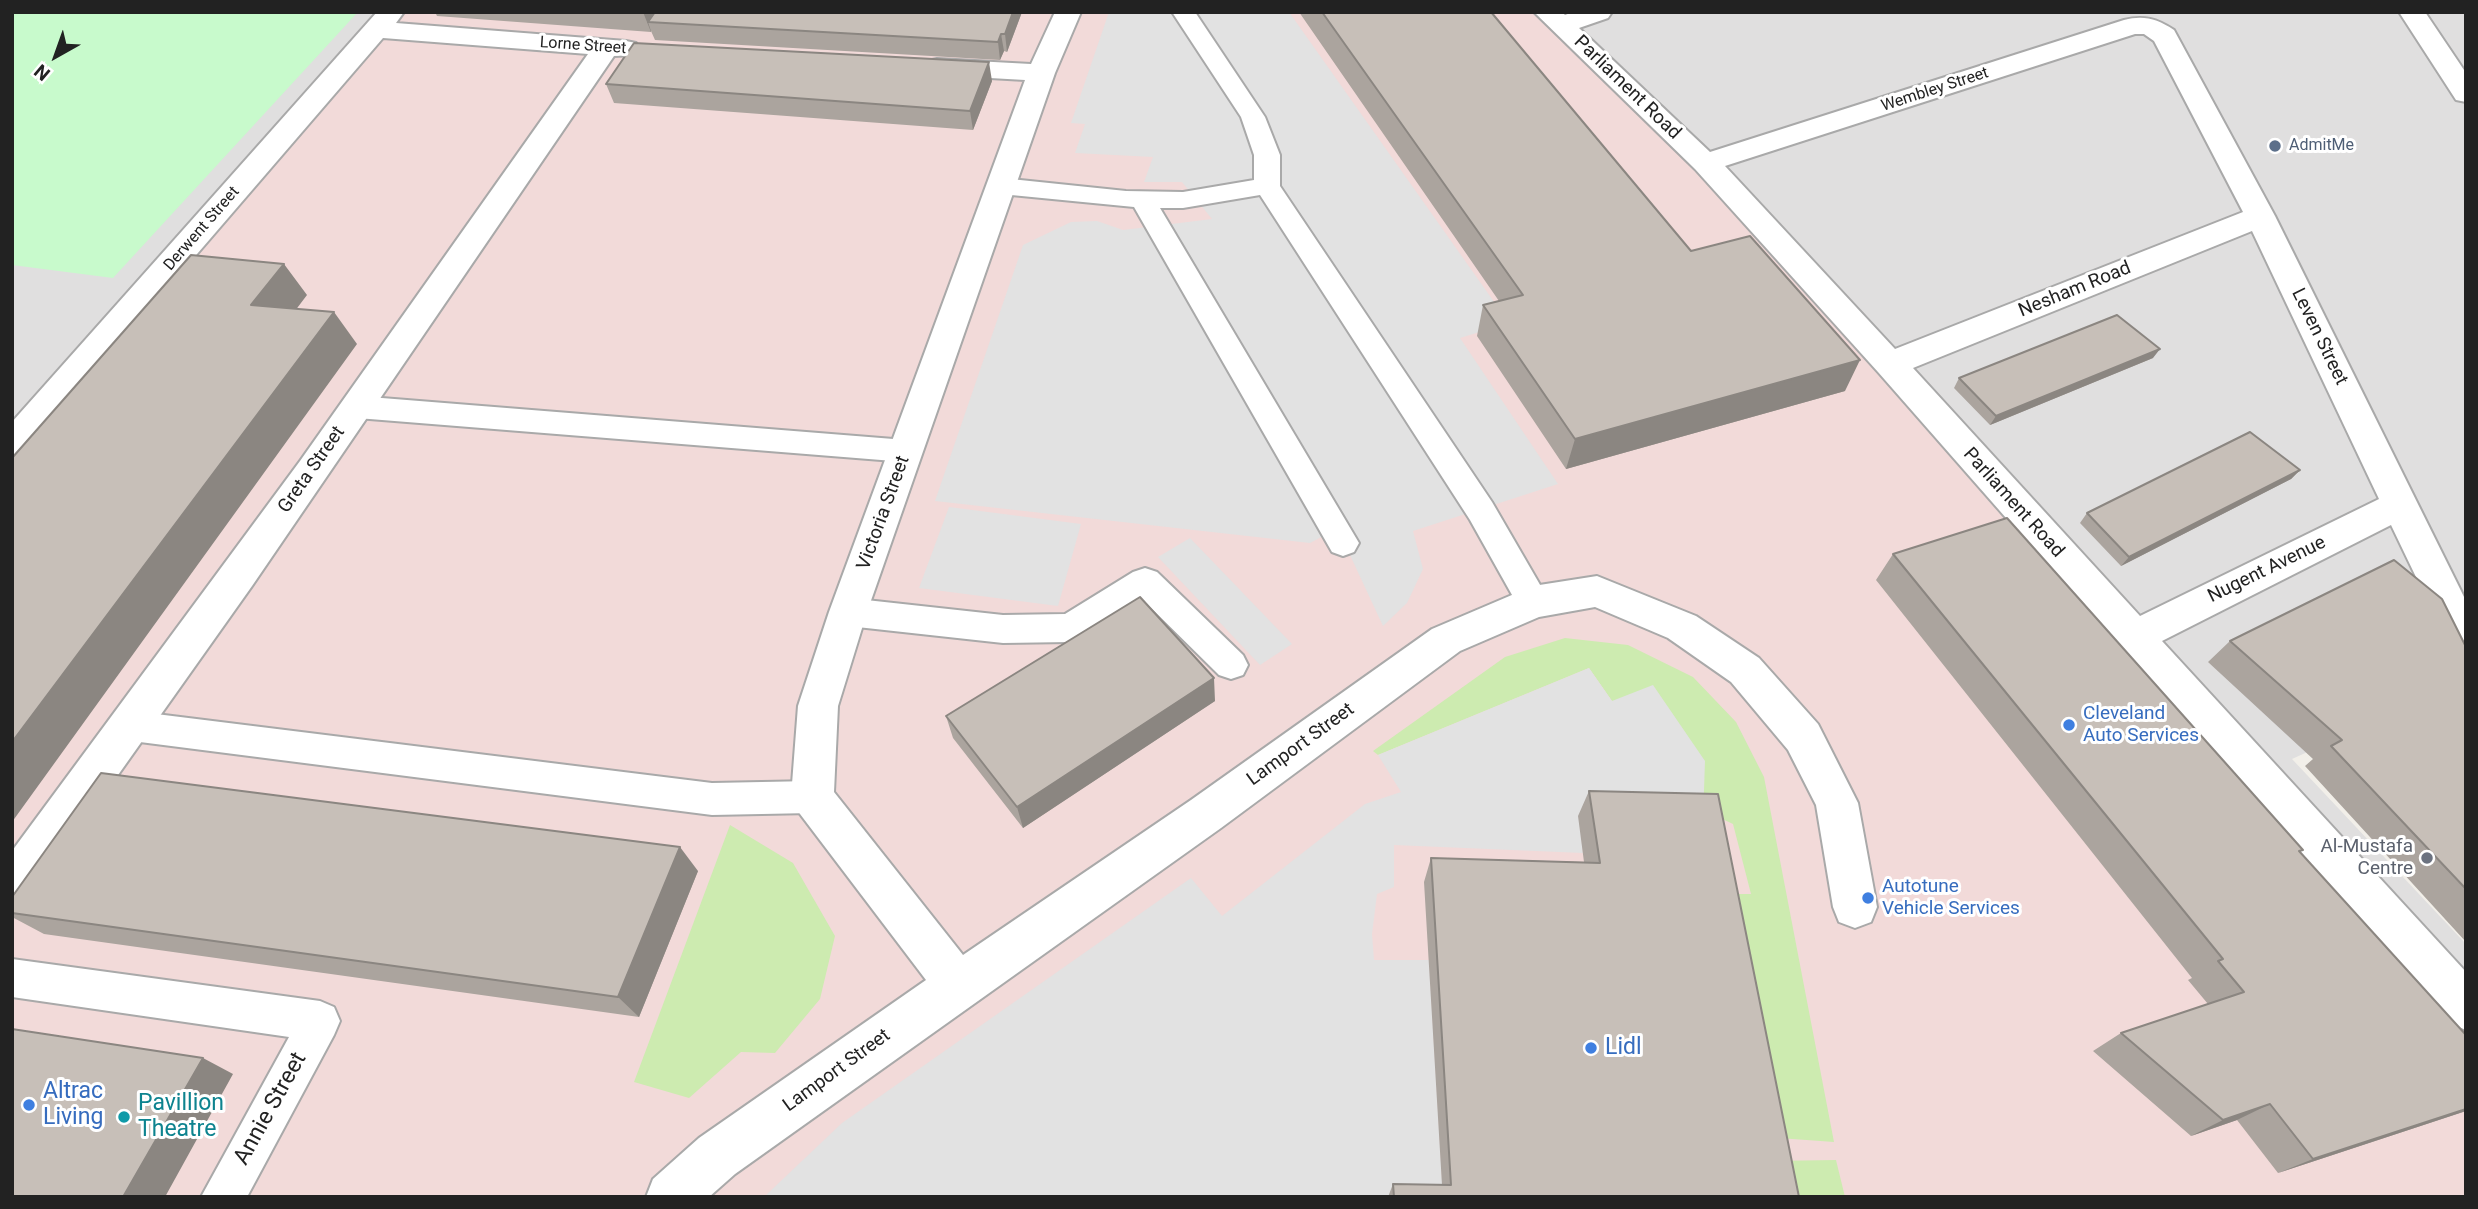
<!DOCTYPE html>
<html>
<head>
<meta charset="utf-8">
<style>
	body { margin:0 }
	#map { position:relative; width:2478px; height:1209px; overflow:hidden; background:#f2efe9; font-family:Roboto,sans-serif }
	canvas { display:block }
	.frame { position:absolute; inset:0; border:14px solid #222; pointer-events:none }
	.north { position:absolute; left:21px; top:21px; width:70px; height:70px; -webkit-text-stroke:5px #fff; paint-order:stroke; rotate:220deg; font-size:19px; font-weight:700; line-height:28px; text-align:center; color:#222 }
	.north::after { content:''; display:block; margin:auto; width:24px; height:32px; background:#222; clip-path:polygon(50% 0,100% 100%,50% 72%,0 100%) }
</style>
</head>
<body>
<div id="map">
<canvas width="2478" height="1209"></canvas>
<div class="frame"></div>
<div class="north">N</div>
</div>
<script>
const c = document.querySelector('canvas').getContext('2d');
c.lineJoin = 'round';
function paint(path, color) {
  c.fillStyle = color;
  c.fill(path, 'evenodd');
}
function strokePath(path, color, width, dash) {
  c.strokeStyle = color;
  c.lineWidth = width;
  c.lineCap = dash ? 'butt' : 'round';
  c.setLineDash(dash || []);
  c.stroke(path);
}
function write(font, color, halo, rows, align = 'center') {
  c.font = font + ' Roboto,sans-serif';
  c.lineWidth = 6;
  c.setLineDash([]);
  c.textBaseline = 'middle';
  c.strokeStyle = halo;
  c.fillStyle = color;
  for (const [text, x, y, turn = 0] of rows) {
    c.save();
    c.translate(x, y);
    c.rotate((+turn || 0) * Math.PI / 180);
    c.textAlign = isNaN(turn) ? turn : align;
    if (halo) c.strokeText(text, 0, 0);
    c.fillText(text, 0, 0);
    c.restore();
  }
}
paint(new Path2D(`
	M 12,12 L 391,12 L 12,446 Z
	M 1547,12 L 2466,12 L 2466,718 L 2451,687 L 2292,759 L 2466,944 L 2466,1007 Z`), '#e0dfdf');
paint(new Path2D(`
	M 388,12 L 1547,12 L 1705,163 L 2466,1007 L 2466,1197 L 12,1197 L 12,434 Z`), '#f2dad9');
paint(new Path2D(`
	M 1565,638 L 1628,645 L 1693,677 L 1736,722 L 1764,777 L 1834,1142 L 1765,1137 L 1717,894 L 1751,894 L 1733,824 L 1703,810 L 1612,701 L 1589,668 L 1378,755 L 1373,751 L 1505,657 Z
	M 730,825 L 793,863 L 835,936 L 820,999 L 775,1053 L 741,1052 L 689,1098 L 634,1082 Z
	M 1836,1160 L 1845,1197 L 1776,1197 L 1769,1161 Z`), '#cdebb0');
paint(new Path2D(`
	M 12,12 L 358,12 L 113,278 L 12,265 Z`), '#c8facc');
paint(new Path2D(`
	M 1109,12 L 1289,12 L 1509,323 L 1460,338 L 1558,484 L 1413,531 L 1423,569 L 1407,603 L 1383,626 L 1343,540 L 1327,534 L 1310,543 L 935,501 L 1023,245 L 1071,222 L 1097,221 L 1123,230 L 1212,219 L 1182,182 L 1144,182 L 1153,157 L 1075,153 L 1085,124 L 1071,123 Z
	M 949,507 L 1081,524 L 1058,606 L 919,588 Z
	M 1190,538 L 1292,644 L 1260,665 L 1158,557 Z
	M 1589,668 L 1612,701 L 1653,685 L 1705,761 L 1703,819 L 1579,816 L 1583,853 L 1394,845 L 1394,887 L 1377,894 L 1372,934 L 1374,960 L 1429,960 L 1443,1197 L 764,1197 L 842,1123 L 1191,878 L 1222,916 L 1365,804 L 1401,792 L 1378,755 Z`), '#e2e2e2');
const lane = new Path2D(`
	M 1172,12 L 1195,12 L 1265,117 L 1280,155 L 1280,186 L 1492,502 L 1550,602 L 1545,611 L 1533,615 L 1521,611 L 1470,520 L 1260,195 L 1183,208 L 1160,208 L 1359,543 L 1354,552 L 1343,556 L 1332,552 L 1134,207 L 1001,194 L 992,192 L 988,186 L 992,180 L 1001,178 L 1126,191 L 1183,192 L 1254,180 L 1254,155 L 1241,117 Z
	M 357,396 L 906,440 L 917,443 L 921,451 L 917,459 L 906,462 L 357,418 L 346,415 L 342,407 L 346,399 Z
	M 1145,568 L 1157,572 L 1243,655 L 1248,665 L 1243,675 L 1231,679 L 1219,675 L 1142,599 L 1082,638 L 1070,642 L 1003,643 L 848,626 L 836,622 L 831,612 L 836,602 L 848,598 L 1003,615 L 1065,614 L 1133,572 Z
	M 132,711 L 712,783 L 812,781 L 825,785 L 830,797 L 825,809 L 812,813 L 712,815 L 132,741 L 119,737 L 114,726 L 119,715 Z
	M 12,959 L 320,1001 L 334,1007 L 340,1021 L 334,1035 L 247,1197 L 201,1197 L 289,1037 L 12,997 Z`);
const street = new Path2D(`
	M 377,12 L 404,12 L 396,23 L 626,41 L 636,43 L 640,49 L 636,55 L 614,56 L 252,586 L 28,902 L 12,908 L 12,851 L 300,461 L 588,54 L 383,38 L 24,455 L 12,459 L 12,422 Z
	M 1055,12 L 1081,12 L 1055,73 L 867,612 L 838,706 L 834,792 L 963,955 L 1191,800 L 1432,629 L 1533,586 L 1597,576 L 1696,616 L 1759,658 L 1818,724 L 1858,803 L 1877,907 L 1871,922 L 1855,928 L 1839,922 L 1833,907 L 1816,805 L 1788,750 L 1731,682 L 1668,638 L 1595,607 L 1539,617 L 1460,651 L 1221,828 L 735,1174 L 709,1197 L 646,1197 L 653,1179 L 699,1138 L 926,980 L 797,810 L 791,797 L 798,706 L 829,612 L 1025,80 L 937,75 L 927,73 L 923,67 L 927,61 L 937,59 L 1031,64 Z
	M 1534,12 L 1562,12 L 1565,15 L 1573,12 L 1612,12 L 1608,18 L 1579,28 L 1710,152 L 2124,20 C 2144,15 2157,19 2174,30 L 2275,216 L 2466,601 L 2466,657 L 2452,652 L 2391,525 L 2162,641 L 2466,972 L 2466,1030 L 2449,1023 L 1878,372 L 1695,169 ZM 2135,34 L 2144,34 L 2154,41 L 2243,212 L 1895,349 L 1725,166 ZM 2252,231 L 2379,499 L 2140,616 L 1913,368 Z
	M 2399,12 L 2425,12 L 2466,73 L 2466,102 L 2456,100 Z`);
strokePath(lane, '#a9a9a9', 4);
strokePath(street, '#a9a9a9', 4);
paint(lane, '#fff');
paint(street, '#fff');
paint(new Path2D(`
	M 435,12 L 1022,12 L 1007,52 L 1004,51 L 1000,60 L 655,40 L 651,31 L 651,32 L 437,16 Z
	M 1299,12 L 1491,12 L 1691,251 L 1845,391 L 1566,469 L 1477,336 L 1483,305 L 1499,301 Z
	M 992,81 L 973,130 L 614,103 L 606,84 Z
	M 2153,358 L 1990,425 L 1954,388 L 1959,378 Z
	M 2300,470 L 2291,479 L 2121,566 L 2080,523 L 2087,513 Z
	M 1893,554 L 2303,850 L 2300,852 L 2466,1111 L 2278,1173 L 2237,1120 L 2191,1136 L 2093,1051 L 2121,1033 L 2208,1004 L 2188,980 L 2192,978 L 1876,580 Z
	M 2230,641 L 2466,647 L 2466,942 L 2305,766 L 2313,759 L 2208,662 Z
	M 1215,701 L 1023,828 L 953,738 L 946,716 Z
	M 1589,791 L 1799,1197 L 1388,1197 L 1393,1184 L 1442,1185 L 1424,882 L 1431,858 L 1584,862 L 1578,816 Z
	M 698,871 L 639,1017 L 44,934 L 12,917 L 12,897 Z`), '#aba49e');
paint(new Path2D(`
	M 643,12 L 664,12 L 648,22 L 651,31 L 651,32 Z
	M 1013,12 L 1022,12 L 1007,52 L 1005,34 Z
	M 1001,34 L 1004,51 L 1000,60 L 998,42 Z
	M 989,62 L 992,81 L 973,130 L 970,111 Z
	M 284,264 L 307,295 L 276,336 L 251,305 Z
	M 334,312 L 357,344 L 12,822 L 12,742 Z
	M 2160,349 L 2153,358 L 1990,425 L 1996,416 Z
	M 1860,360 L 1845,391 L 1566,469 L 1575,439 Z
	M 2300,470 L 2291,479 L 2121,566 L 2129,557 Z
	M 1214,678 L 1215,701 L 1023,828 L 1017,807 Z
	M 680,847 L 698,871 L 639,1017 L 618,997 Z
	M 203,1058 L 233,1074 L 165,1197 L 123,1197 Z
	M 2270,1104 L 2237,1120 L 2191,1136 L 2223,1120 Z
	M 2466,1109 L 2466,1111 L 2278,1173 L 2313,1159 Z`), '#8b8681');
const building = new Path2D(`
	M 655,12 L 1013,12 L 1005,34 L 1001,34 L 998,42 L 648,22 Z
	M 1322,12 L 1491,12 L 1691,251 L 1750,236 L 1860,360 L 1575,439 L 1483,305 L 1523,295 Z
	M 634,43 L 989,62 L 970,111 L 606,84 Z
	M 191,255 L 284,264 L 251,305 L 334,312 L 12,742 L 12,458 Z
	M 2117,315 L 2160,349 L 1996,416 L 1959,378 Z
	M 2250,432 L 2300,470 L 2129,557 L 2087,513 Z
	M 2007,518 L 2303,850 L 2299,851 L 2466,1035 L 2466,1109 L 2313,1159 L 2270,1104 L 2223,1120 L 2121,1033 L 2244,992 L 2218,961 L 2223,959 L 1893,554 Z
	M 2394,560 L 2442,599 L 2466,647 L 2466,889 L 2331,746 L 2342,740 L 2230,641 Z
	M 1140,597 L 1214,678 L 1017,807 L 946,716 Z
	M 101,773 L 680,847 L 618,997 L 12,913 L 12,897 Z
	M 1589,791 L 1718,794 L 1799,1197 L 1394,1197 L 1393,1184 L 1451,1185 L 1431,858 L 1600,863 Z
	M 12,1029 L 203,1058 L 123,1197 L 12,1197 Z`);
paint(building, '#c7bfb8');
strokePath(building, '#8b8681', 2);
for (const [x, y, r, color] of [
	[2275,146,7,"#5c6f8a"],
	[2069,725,7,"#3f7fe0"],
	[2427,858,7,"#6b7280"],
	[1868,898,7,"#3f7fe0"],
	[1591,1048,7,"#3f7fe0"],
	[29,1105,7,"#3f7fe0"],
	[124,1117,7,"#0f9aa8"]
]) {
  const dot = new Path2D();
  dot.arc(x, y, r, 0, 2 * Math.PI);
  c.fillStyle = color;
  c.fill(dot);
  strokePath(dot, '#fff', 2.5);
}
write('16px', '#222', '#fff', [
	["Lorne Street",583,46,4],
	["Wembley Street",1935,90,-18],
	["Derwent Street",202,229,-49]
]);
write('16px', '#4e5e75', '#fff', [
	["AdmitMe",2289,146]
], 'left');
write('19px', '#222', '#fff', [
	["Parliament Road",1627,88,44],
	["Nesham Road",2075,290,-22],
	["Leven Street",2319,337,64],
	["Greta Street",312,470,-55],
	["Parliament Road",2013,503,48],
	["Victoria Street",884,513,-70],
	["Nugent Avenue",2267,570,-26],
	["Lamport Street",1301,745,-36],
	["Lamport Street",837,1071,-36]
]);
write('19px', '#366cbe', '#fff', [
	["Cleveland",2083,714],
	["Auto Services",2083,736],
	["Autotune",1882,887],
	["Vehicle Services",1882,909]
], 'left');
write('19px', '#5b616d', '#fff', [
	["Al-Mustafa",2413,847],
	["Centre",2413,869]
], 'right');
write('23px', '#366cbe', '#fff', [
	["Lidl",1605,1048],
	["Altrac",43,1092],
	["Living",43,1118]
], 'left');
write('23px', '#0d838f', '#fff', [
	["Pavillion",138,1104],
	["Theatre",138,1130]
], 'left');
write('23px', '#222', '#fff', [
	["Annie Street",271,1109,-61]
]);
</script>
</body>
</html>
